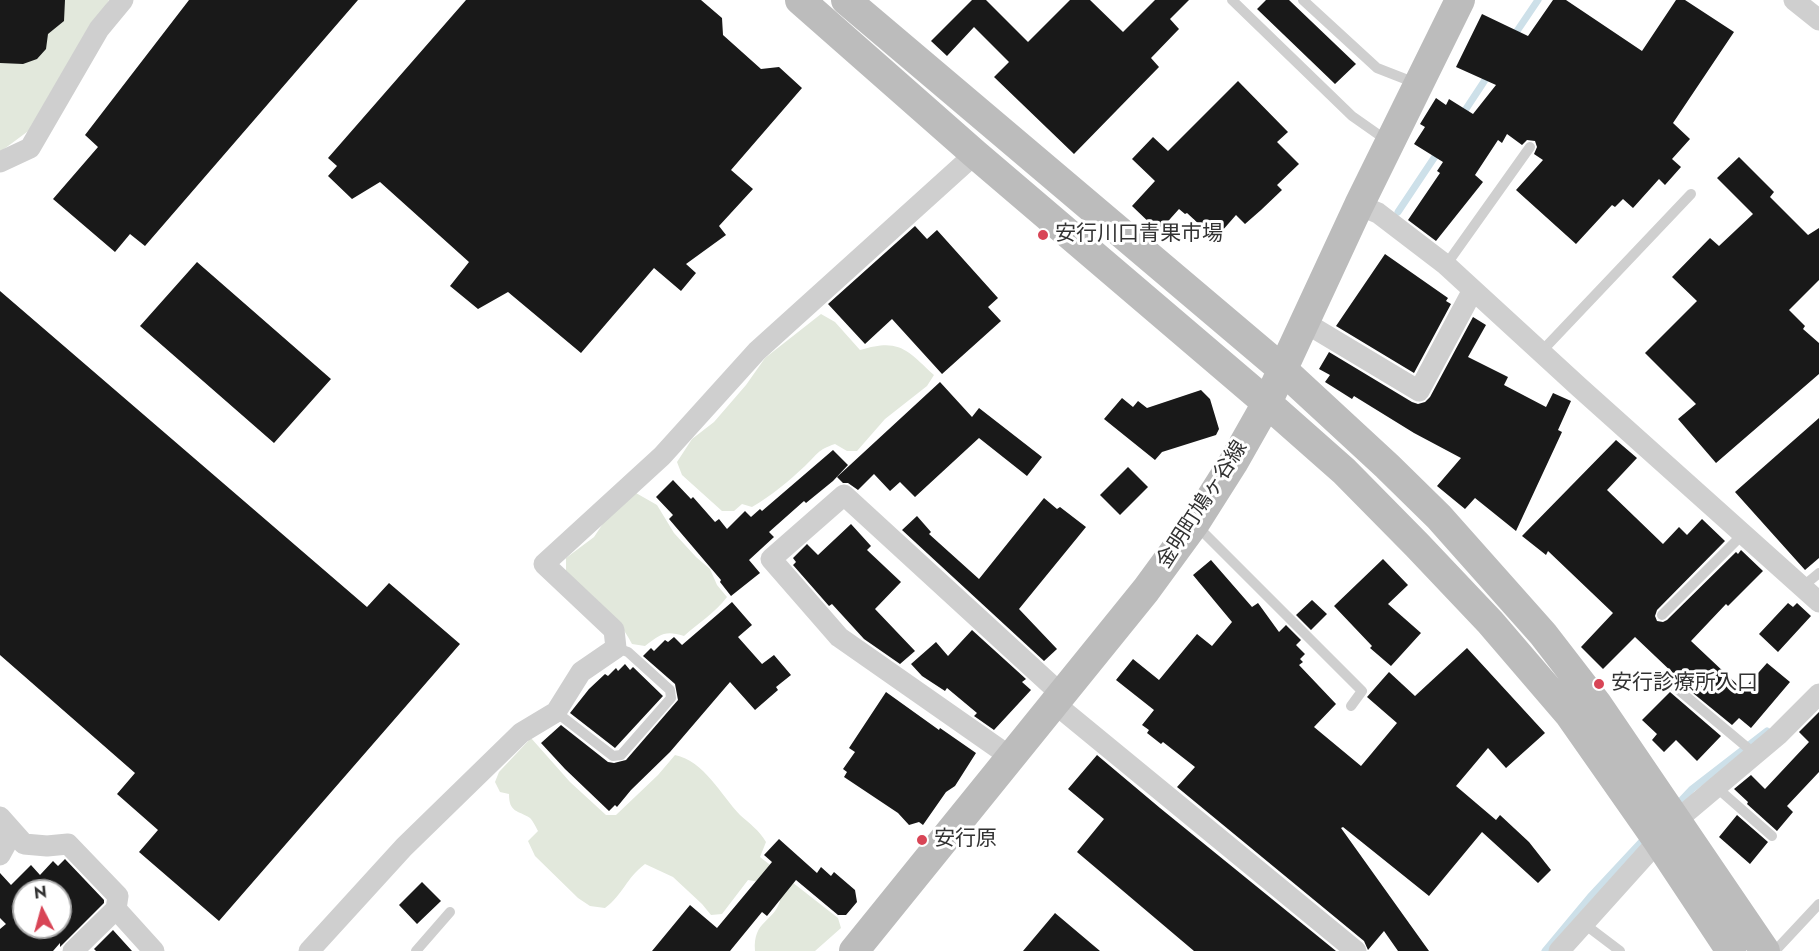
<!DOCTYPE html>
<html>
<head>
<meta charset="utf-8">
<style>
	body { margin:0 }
	#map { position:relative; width:1819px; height:951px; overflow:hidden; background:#fff; font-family:Jost,sans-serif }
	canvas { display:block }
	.north { position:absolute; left:12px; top:879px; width:60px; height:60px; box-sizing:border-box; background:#fff; border:2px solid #adadad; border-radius:50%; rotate:354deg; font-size:16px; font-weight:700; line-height:24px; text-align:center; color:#323232 }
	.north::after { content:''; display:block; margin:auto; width:21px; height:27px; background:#d84556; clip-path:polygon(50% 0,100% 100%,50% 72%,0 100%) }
</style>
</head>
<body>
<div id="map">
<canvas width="1819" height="951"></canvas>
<div class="north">N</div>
</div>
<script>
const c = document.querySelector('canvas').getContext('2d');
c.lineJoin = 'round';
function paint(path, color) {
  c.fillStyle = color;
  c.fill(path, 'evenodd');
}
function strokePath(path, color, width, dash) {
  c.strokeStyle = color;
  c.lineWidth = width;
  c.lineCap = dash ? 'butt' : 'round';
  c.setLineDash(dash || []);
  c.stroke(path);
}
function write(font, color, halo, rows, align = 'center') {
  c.font = font + ' Jost,"Noto Sans JP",sans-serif';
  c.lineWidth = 6;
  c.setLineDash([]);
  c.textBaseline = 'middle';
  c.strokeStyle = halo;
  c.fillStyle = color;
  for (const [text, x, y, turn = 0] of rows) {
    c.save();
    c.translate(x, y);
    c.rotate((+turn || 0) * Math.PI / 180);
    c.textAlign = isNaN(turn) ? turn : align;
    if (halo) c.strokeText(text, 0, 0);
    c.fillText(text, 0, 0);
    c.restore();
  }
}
paint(new Path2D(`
	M 0,0 L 109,0 L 31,129 L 0,152 Z
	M 821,314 L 835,322 L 860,350 C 899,338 906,349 934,375 L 927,386 L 885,419 L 857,451 L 847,451 L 835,444 C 817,450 818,454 805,466 C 789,481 771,496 752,507 L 742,504 L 734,511 L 722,511 L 682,475 L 677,462 L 692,439 L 714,422 L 746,385 L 765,358 Z
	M 636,493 L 657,505 L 674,533 L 696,557 L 710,569 L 717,585 L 727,597 C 715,613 698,623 684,636 C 665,630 661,634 645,646 L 632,644 C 617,614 590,595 566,571 L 566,558 L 594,537 L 604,522 Z
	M 531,738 L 570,782 L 606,815 L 616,815 L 658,775 L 675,755 C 704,761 721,795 740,815 C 750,824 759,830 766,842 L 760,857 L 838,918 L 841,928 L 815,951 L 755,951 C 753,920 773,923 780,901 L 759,882 L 748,880 L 722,914 L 711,915 L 702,904 L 673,877 L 645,864 C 626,878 623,895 605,908 L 590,906 L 578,898 L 535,856 L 528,841 L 538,831 C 536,827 533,821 530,818 C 518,810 509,813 509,794 L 500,792 L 495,782 L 499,772 Z`), '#e2e8dc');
strokePath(new Path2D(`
	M 1513,37 L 1538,0
	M 1462,115 L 1489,74
	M 1398,212 L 1440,149
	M 1676,806 L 1692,789 L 1767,731
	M 1545,951 L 1590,897 L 1645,838`), '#cde0e9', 7);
paint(new Path2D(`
	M 0,0 L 65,0 L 64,21 L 48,34 L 46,49 L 37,59 L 23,64 L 0,63 Z
	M 189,0 L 358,0 L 145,246 L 130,234 L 115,252 L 53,199 L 98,147 L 85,135 Z
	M 466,0 L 701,0 L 722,18 L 723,35 L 761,69 L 779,67 L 802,88 L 731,170 L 753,189 L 719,226 L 726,235 L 686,264 L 696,273 L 681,291 L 654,268 L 581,353 L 508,292 L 478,309 L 450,286 L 469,262 L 380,182 L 352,199 L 328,176 L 337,166 L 328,158 Z
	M 972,0 L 986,0 L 1028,42 L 1070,0 L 1090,0 L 1123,32 L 1155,0 L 1189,0 L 1170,19 L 1179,29 L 1151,58 L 1159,67 L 1074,154 L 994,77 L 1009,62 L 974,27 L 947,56 L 931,41 Z
	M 1266,0 L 1289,0 L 1356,64 L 1335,84 L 1257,9 Z
	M 1553,0 L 1566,0 L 1642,51 L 1676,0 L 1685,0 L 1734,32 L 1673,123 L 1690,139 L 1672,159 L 1681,167 L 1665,185 L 1659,179 L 1633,208 L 1623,199 L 1615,207 L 1612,205 L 1576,244 L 1516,190 L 1543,160 L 1534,154 L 1537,147 L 1535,141 L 1527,140 L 1522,145 L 1507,134 L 1502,143 L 1498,140 L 1475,175 L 1483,182 L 1436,241 L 1408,220 L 1440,173 L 1437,171 L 1443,162 L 1414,144 L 1425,127 L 1420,124 L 1436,98 L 1446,105 L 1449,99 L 1473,114 L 1496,85 L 1456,67 L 1482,14 L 1528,36 Z
	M 1238,81 L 1288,132 L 1277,142 L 1299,164 L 1277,185 L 1282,190 L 1261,210 L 1245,224 L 1236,215 L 1215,239 L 1187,213 L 1185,214 L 1179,209 L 1162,228 L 1158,224 L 1155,228 L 1132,206 L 1155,181 L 1132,159 L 1153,137 L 1168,151 Z
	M 1739,157 L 1774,192 L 1770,197 L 1808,235 L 1819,228 L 1819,280 L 1789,310 L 1805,326 L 1803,329 L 1819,343 L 1819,374 L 1716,463 L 1678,419 L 1696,404 L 1645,353 L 1697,301 L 1672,277 L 1710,238 L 1719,246 L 1753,214 L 1717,178 Z
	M 915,226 L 927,239 L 937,230 L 998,298 L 988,307 L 1001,321 L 942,374 L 892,319 L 865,344 L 828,304 Z
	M 1385,254 L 1448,298 L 1446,301 L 1451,304 L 1414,373 L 1336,326 Z
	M 197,262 L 331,379 L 274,443 L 140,326 Z
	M 0,291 L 367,607 L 389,583 L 460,644 L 219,921 L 139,852 L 158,830 L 117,794 L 135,773 L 0,655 Z
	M 1473,317 L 1486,325 L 1468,357 L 1508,377 L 1504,385 L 1546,407 L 1553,393 L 1571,401 L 1558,430 L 1562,432 L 1516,531 L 1475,498 L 1465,509 L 1437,486 L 1461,458 L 1414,433 L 1354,396 L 1352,399 L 1325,382 L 1330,375 L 1319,369 L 1329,352 L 1412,402 L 1418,404 L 1425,402 L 1430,397 Z
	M 940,382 L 972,417 L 979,408 L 1042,457 L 1027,476 L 979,438 L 915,497 L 900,482 L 890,491 L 874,474 L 858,490 L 848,483 L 843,483 L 837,477 Z
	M 1201,390 L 1210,399 L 1219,429 L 1216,435 L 1162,452 L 1155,460 L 1104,419 L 1122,398 L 1133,407 L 1138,401 L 1147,408 Z
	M 1819,418 L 1819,558 L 1805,570 L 1735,492 Z
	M 1616,440 L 1637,458 L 1607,490 L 1663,544 L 1679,527 L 1687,535 L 1702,519 L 1725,541 L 1657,610 L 1655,616 L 1657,621 L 1663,622 L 1667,620 L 1736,552 L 1738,554 L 1741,550 L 1763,571 L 1728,606 L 1726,604 L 1691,641 L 1743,690 L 1767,663 L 1790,682 L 1751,728 L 1739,718 L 1732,725 L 1677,680 L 1674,677 L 1675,675 L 1635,637 L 1603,669 L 1581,647 L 1613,613 L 1548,551 L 1546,555 L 1522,536 Z
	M 833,450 L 848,465 L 833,481 L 806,503 L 804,501 L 769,532 L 774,537 L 749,560 L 760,573 L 731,596 L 720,582 L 721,580 L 669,519 L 673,515 L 656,497 L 673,480 L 691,499 L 693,497 L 715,522 L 719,519 L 727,529 L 745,511 L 751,517 L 760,509 L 762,511 Z
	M 1128,467 L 1148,487 L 1120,515 L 1100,495 Z
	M 1044,498 L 1057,509 L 1060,507 L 1086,527 L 1019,609 L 1057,649 L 1044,661 L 902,530 L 917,516 L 931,532 L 929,534 L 979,579 Z
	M 851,524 L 871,546 L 867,550 L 901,582 L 875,609 L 915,651 L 900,664 L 864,639 L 832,604 L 829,606 L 793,565 L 796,562 L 793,558 L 807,544 L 818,555 Z
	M 1383,559 L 1408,585 L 1388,604 L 1421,633 L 1391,666 L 1370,648 L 1372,646 L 1334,606 Z
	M 1211,560 L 1252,607 L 1258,603 L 1279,632 L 1286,625 L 1301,640 L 1296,645 L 1305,654 L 1300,659 L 1303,662 L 1299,665 L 1336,704 L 1314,727 L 1361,766 L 1397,723 L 1367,697 L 1389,672 L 1415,696 L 1467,648 L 1545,733 L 1506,768 L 1488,748 L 1456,786 L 1496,820 L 1500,815 L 1529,842 L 1551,870 L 1538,883 L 1482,832 L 1429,896 L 1343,827 L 1341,828 L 1429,951 L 1398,951 L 1384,931 L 1368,950 L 1364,941 L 1177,787 L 1195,767 L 1163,742 L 1161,744 L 1147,733 L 1149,730 L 1142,725 L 1154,710 L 1116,680 L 1133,659 L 1159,680 L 1197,634 L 1212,646 L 1232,622 L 1193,575 Z
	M 1312,600 L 1327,614 L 1311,630 L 1296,615 Z
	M 732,602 L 752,625 L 738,637 L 762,664 L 774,655 L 791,675 L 776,687 L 778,690 L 755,710 L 730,682 L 670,752 L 631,790 L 617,807 L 615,805 L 609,811 L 565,769 L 541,743 L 561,725 L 608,762 L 614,763 L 626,760 L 678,700 L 675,684 L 643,656 L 651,648 L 654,651 L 665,640 L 668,642 L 674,637 L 682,645 Z
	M 1788,603 L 1793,607 L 1797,603 L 1811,616 L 1778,652 L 1759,634 Z
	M 972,630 L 1026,679 L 1022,682 L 1031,690 L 994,730 L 974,716 L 977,713 L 947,688 L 945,691 L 922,676 L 911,664 L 936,642 L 948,656 Z
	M 625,664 L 630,670 L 633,667 L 663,696 L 615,748 L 570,713 L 589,689 L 605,674 L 608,676 L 616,668 L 618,671 Z
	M 886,692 L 939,730 L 940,728 L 976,753 L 955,786 L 946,792 L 923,825 L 919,822 L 909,825 L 898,813 L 844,777 L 847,772 L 843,769 L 855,752 L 849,748 Z
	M 1670,692 L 1721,736 L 1697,761 L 1676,740 L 1664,752 L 1652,740 L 1657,734 L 1642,720 Z
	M 1819,712 L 1819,772 L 1787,806 L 1793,812 L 1777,831 L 1747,804 L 1748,802 L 1734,789 L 1751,775 L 1765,789 L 1809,742 L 1799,732 Z
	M 1097,755 L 1160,808 L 1336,951 L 1194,951 L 1077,852 L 1104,819 L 1068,789 Z
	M 1737,815 L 1768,842 L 1750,864 L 1719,837 Z
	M 779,839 L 817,873 L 821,867 L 831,876 L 834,872 L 855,890 L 857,902 L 846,915 L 838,915 L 796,880 L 767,916 L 762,912 L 730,951 L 652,951 L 690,905 L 717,928 L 772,862 L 764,855 Z
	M 65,859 L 104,900 L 104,903 L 60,947 L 60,943 L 53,951 L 0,951 L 0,929 L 6,924 L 0,918 L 0,873 L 11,885 L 31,865 L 40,875 L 53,861 L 58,866 ZM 24,891 L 60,891 L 60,927 L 24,927 Z
	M 422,882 L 441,901 L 417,924 L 399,905 Z
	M 1055,913 L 1100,951 L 1023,951 Z
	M 113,930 L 132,951 L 96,951 L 94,949 Z`), '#191919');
strokePath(new Path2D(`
	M 1232,0 L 1352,116 L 1389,142
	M 1303,0 L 1377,68 L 1418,84
	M 1446,265 L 1530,147
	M 1541,352 L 1691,194
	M 1195,524 L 1362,691 L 1351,706
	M 1802,587 L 1819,573
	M 1662,615 L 1743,534
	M 1675,687 L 1755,754
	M 556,712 L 613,756 L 621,755 L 671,698 L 670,690 L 628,652 L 616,648
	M 1716,787 L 1772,836
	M 1583,923 L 1620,951
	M 416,951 L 450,912
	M 1775,951 L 1819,904`), '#cfcfcf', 10);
strokePath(new Path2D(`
	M 1794,0 L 1819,20
	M 0,162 L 30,148 L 99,29 L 123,0
	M 1359,205 L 1378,213 L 1446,265 L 1579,387 L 1819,602
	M 1304,322 L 1419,391 L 1473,290
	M 1054,703 L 1356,951
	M 1012,758 L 839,637 L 771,559 L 844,495 L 1061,694
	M 0,817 L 24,844 L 47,846 L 68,844 L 118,896 L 116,909 L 73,951
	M 0,855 L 12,833
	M 116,909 L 154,951
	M 309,951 L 404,847 L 521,733 L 556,712 L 581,672 L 616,648 L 614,630 L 544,564 L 662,456 L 757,351 L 975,154
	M 1559,951 L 1677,820 L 1778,735 L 1819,694`), '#cfcfcf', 21);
strokePath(new Path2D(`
	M 800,0 L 975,154 L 1267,403 L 1344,471 L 1417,545 L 1490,622 L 1569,714 L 1658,841 L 1731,951
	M 846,0 L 1282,369 L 1387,466 L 1439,517 L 1543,634 L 1597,704 L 1765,951
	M 854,951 L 1146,590 L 1195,523 L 1233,463 L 1267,403 L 1359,205 L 1460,0`), '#bcbcbc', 30);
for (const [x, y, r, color] of [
	[1043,235,6,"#d84556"],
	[1599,684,6,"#d84556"],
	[922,840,6,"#d84556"]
]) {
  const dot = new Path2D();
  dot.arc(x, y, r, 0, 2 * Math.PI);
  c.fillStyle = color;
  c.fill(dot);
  strokePath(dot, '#fff', 2);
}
write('21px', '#323232', '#fff', [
	["安行川口青果市場",1055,235],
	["安行診療所入口",1611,684],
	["安行原",934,840]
], 'left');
write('21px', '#323232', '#fff', [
	["金明町鳩ヶ谷線",1203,505,-57]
]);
</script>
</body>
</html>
